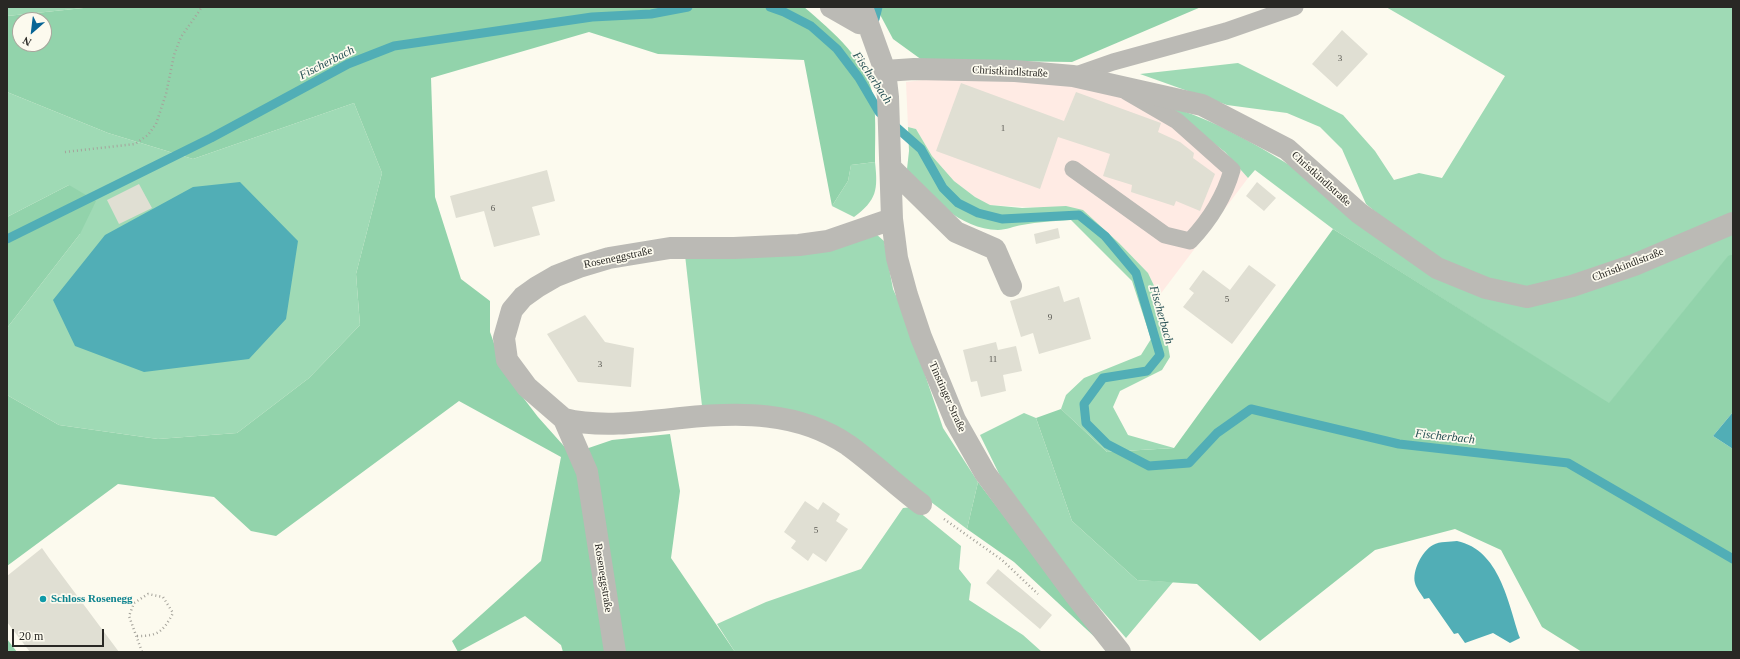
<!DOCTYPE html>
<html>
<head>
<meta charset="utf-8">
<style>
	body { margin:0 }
	#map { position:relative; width:1740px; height:659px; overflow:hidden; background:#fcfaee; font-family:"Times New Roman",serif }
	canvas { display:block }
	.frame { position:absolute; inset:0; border:8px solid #292824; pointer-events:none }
	.north { position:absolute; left:12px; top:12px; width:40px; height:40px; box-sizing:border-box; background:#fcfaee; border:1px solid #a8a69d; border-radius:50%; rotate:208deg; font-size:11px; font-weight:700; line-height:16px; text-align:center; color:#292824 }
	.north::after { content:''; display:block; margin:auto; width:14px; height:18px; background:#086595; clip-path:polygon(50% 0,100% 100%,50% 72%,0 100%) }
	.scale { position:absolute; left:12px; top:629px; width:92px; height:18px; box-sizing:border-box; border:2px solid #292824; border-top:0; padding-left:5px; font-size:12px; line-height:14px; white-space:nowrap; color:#292824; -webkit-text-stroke:3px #fcfaee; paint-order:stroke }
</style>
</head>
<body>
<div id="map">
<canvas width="1740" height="659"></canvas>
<div class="frame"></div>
<div class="north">N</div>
<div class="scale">20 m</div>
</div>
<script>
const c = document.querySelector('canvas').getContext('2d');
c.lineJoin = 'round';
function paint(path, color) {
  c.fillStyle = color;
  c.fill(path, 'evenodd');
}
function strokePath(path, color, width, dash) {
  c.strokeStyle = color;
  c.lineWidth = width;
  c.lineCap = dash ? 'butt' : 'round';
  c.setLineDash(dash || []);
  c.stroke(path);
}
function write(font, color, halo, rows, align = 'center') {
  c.font = font + ' "Times New Roman",serif';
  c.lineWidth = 3.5;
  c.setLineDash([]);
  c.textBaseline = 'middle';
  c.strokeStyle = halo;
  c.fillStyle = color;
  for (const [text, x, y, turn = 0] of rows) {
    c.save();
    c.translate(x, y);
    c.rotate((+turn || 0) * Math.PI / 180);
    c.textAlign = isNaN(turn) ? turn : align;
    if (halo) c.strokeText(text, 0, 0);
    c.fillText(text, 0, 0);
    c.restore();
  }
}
paint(new Path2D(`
	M 940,78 L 1062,83 L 1111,91 L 1225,152 L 1248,178 L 1159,296 L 1148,273 L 1119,243 L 1083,210 L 989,205 L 975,197 L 954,181 L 932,156 L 916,129 L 908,127 L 906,82 Z`), '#ffebe4');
paint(new Path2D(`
	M 7,7 L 93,7 L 7,16 Z
	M 1386,7 L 1733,7 L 1733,254 L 1728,257 L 1609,404 L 1333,229 L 1255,170 L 1248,178 L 1225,152 L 1164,105 C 1215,119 1260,147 1304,174 C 1338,195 1372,216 1406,237 L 1366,204 L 1342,149 L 1320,127 L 1287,113 L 1227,105 L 1140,74 L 1238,63 L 1343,115 L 1375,151 L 1394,180 L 1419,173 L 1442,178 L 1505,76 Z
	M 7,92 L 108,133 L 193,159 L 354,103 L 382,173 L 356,274 L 360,325 L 309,378 L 237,433 L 158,439 L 59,425 L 7,395 L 7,328 L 80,234 L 69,185 L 7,217 Z
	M 908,127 L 916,129 L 932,156 L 954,181 L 975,197 L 990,205 L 1022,208 L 1066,206 L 1083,210 L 1119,243 L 1148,273 L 1159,296 L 1170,357 L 1162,370 L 1120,391 L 1113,407 L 1128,435 L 1174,448 L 1107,452 L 1061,409 L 1066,395 L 1084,378 L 1141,355 L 1151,339 L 1132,281 L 1071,220 C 1055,221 1038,222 1022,225 C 1014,226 1006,230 998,230 C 960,229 929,197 907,169 L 909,151 Z
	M 875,162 C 878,190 877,200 854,217 L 832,206 L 848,181 L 851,165 Z
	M 876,234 L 884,241 L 893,289 L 906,318 L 943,428 L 978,482 L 967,529 L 839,433 L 702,406 L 685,255 Z
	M 1024,413 L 1036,418 L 1072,521 L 1137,580 L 1173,582 L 1126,638 L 1084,590 L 1008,492 L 980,435 Z
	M 913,507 L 961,546 L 959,569 L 971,584 L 969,600 L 1023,635 L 1042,652 L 735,652 L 717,624 L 766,602 L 861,569 L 903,508 Z`), '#9fdab5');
paint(new Path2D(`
	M 93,7 L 804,7 C 832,31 869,61 874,101 C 876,121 875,142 875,162 L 851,165 L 848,181 L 832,206 L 804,60 L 658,54 L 589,32 L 431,78 L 435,197 L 461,279 L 490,301 L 490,332 L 505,374 L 538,417 L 571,454 L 612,440 L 670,434 L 680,491 L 671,558 L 735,652 L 563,652 L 561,645 L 525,616 L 458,652 L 452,641 L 541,561 L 561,457 L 459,401 L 276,536 L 251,531 L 214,497 L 118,484 L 7,566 L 7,395 L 59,425 L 158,439 L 237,433 L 309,378 L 360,325 L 356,274 L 382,173 L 354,103 L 193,159 L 108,133 L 7,92 L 7,16 ZM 20,20 L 44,20 L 44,44 L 20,44 Z
	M 876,7 L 1201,7 L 1072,62 L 922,60 L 893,39 Z
	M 69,185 L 96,201 L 80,234 L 7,328 L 7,217 Z
	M 1333,229 L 1609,403 L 1728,256 L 1733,254 L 1733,412 L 1713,436 L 1733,449 L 1733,652 L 1582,652 L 1542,627 L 1501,550 L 1455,529 L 1375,550 L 1260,641 L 1197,584 L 1137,580 L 1072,521 L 1036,418 L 1061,409 L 1107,452 L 1174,448 Z
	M 978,482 L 1099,641 L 1014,562 L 967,529 Z
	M 7,639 L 17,652 L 7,652 Z`), '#92d3ab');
paint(new Path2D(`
	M 240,182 L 298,241 L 286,319 L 249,359 L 144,372 L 75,346 L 53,300 L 105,235 L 193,187 Z
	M 1733,412 L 1733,449 L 1713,436 Z
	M 1457,541 C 1500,550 1508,603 1520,638 L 1510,643 L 1493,633 L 1465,643 L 1458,633 L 1454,634 L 1429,598 L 1424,599 C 1422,595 1416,588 1415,583 C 1412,571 1422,551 1433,545 C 1440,541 1450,542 1457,541 Z`), '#51aeb6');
strokePath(new Path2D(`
	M 770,7 L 784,12 L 811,26 L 837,49 L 859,78 L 879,112 L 921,149 L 943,188 L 958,203 L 978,213 L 1002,219 L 1079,215 L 1105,236 L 1136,273 L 1160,355 L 1147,371 L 1103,378 L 1084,404 L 1086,423 L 1107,444 L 1149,466 L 1189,463 L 1217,433 L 1251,409 L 1399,444 L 1568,463 L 1733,559
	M 875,19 L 878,7
	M 7,239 L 211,138 L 348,64 L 394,46 L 592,17 L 651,14 L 688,7`), '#51aeb6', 9);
paint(new Path2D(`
	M 1342,30 L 1368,54 L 1337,87 L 1312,64 Z
	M 961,83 L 1064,121 L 1076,92 L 1161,123 L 1158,132 L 1180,142 L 1194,153 L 1193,158 L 1215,174 L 1200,211 L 1176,201 L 1174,206 L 1131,192 L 1132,185 L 1103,176 L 1110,154 L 1058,137 L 1040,189 L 936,151 Z
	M 547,170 L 555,201 L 532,207 L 540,235 L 494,247 L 484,211 L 456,218 L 450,196 Z
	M 1257,182 L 1276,198 L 1264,211 L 1246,196 Z
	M 139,184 L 152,208 L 119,224 L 107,200 Z
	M 1058,228 L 1060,238 L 1036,244 L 1034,234 Z
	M 1249,265 L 1276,285 L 1232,344 L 1183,307 L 1194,293 L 1189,289 L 1203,270 L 1230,290 Z
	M 1059,286 L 1064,302 L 1079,297 L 1091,339 L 1039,354 L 1033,333 L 1021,337 L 1010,301 Z
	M 585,315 L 605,342 L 634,348 L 631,387 L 578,382 L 547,334 Z
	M 996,342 L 998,350 L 1016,346 L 1022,371 L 1003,375 L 1006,391 L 981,397 L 977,381 L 971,382 L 963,350 Z
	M 805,501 L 818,510 L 823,502 L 840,514 L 836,521 L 848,529 L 826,562 L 813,553 L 808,561 L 791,548 L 796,541 L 784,532 Z
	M 42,548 L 49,558 L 119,652 L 30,652 L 7,622 L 7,576 Z
	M 998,569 L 1052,615 L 1040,629 L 986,583 Z`), '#e0dfd3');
strokePath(new Path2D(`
	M 65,152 L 135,144 L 148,135 L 156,124 L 166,94 L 174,55 L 181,37 L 202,7
	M 944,519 L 1002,560 L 1038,594
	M 137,636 C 158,636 163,632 173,613 L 163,597 L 148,594 L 134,603 L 129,616 L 142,652`), '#a5a39b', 2.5, [1, 3]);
strokePath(new Path2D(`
	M 1073,76 L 1113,62 L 1226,31 L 1295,7
	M 1073,169 L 1165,235 L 1190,241 C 1210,220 1224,198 1232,170 L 1177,121 L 1127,92`), '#bbbab5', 17);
strokePath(new Path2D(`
	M 831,7 L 859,23 L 867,24
	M 862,7 L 885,71 L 888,97 L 892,219 L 897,258 L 907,295 L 921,337 L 955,420 L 985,473 L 1075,595 L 1120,652
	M 885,71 L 914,69 L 1015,71 L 1073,76 L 1202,105 L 1287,149 L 1359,213 L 1437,268 L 1486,288 L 1527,297 L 1572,286 L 1634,265 L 1733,223
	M 891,168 L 956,232 L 995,249 L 1011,286
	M 564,419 C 599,428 645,422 681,418 C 739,412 798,411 848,445 C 873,463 896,485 921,504
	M 615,652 L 587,472 L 564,419 L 527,387 L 507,360 L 504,338 L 512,310 L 523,297 L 537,287 L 556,276 L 579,267 L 609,258 L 670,248 L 734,248 L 799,245 L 828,241 L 892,219`), '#bbbab5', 22);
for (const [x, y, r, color] of [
	[43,599,4,"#0f9aa8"]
]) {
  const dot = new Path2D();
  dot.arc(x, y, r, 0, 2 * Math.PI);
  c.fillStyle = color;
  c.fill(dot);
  strokePath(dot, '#fcfaee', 1.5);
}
write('9px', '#575650', null, [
	["3",1340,59],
	["1",1003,129],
	["6",493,209],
	["5",1227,300],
	["9",1050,318],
	["11",993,360],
	["3",600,365],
	["5",816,531]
]);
write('11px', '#292824', '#fcfaee', [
	["Christkindlstraße",1010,72,3],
	["Christkindlstraße",1321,179,42],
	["Roseneggstraße",618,258,-12],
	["Christkindlstraße",1628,265,-21],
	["Tinstinger Straße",947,397,66],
	["Roseneggstraße",603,578,81]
]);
write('bold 11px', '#0d838f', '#fcfaee', [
	["Schloss Rosenegg",51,599]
], 'left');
write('italic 12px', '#275155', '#fcfaee', [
	["Fischerbach",327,63,-27],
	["Fischerbach",872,78,56],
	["Fischerbach",1161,315,74],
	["Fischerbach",1445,437,6]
]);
</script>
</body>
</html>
